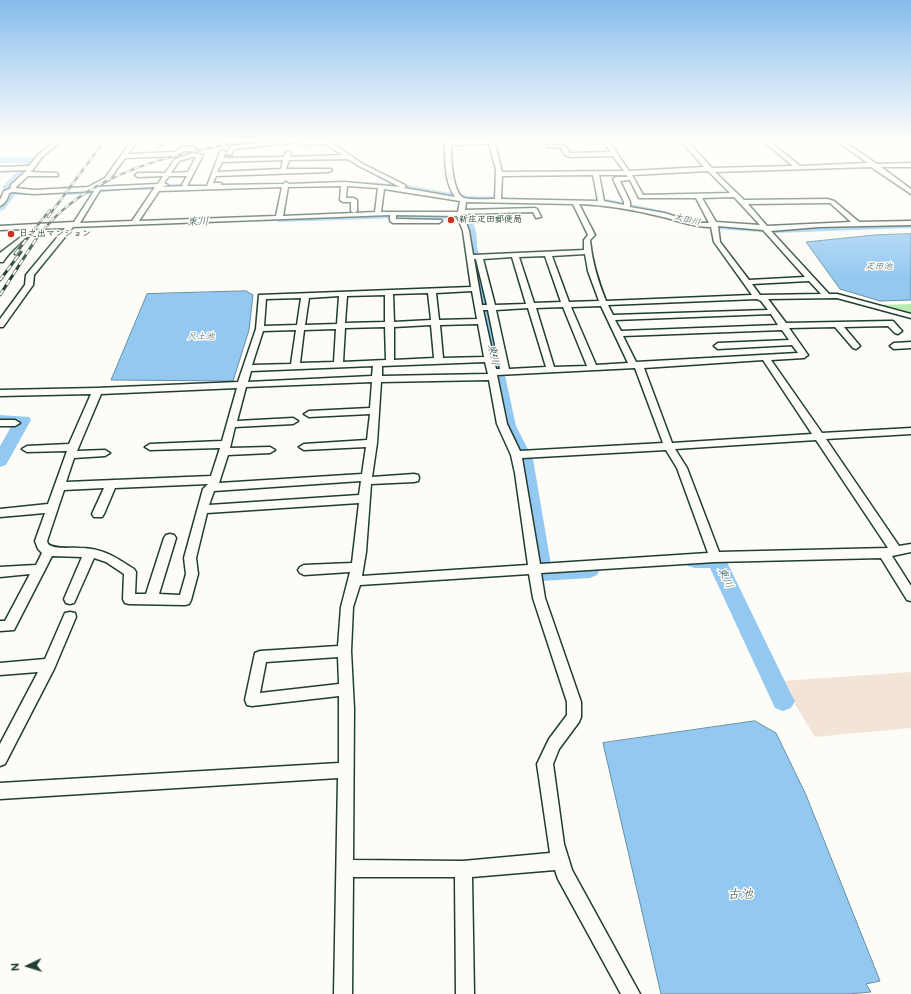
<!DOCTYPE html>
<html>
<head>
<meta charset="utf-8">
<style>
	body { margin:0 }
	#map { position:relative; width:911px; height:994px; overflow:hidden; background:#fdfcf7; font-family:"Balsamiq Sans",sans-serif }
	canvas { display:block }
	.north { position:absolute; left:8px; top:946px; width:40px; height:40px; -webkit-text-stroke:3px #fdfcf7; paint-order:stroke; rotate:266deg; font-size:11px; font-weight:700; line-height:16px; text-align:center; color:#1f3d34 }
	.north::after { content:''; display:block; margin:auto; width:14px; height:18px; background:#1f3d34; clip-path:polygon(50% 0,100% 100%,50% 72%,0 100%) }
</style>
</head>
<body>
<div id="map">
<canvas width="911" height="994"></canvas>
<div class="north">N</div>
</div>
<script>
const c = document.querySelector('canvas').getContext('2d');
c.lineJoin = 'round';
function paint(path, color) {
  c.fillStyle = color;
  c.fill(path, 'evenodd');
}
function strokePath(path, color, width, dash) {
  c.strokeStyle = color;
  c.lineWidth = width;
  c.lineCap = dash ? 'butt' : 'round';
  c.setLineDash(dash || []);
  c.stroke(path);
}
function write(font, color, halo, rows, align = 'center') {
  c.font = font + ' "Balsamiq Sans","Klee One",sans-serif';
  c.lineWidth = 3;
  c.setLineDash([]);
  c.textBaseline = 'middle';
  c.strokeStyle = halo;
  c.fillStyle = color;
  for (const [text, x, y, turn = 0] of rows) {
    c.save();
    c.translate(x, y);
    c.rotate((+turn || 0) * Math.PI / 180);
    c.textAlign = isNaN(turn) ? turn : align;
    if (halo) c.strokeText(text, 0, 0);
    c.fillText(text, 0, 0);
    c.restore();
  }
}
paint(new Path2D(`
	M 911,672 L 911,728 L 815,737 L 781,681 Z`), '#f2e5d7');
paint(new Path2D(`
	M 911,304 L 911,315 L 879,305 Z`), '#b7edaf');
const water = new Path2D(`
	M 911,234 L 911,300 L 880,301 L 840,289 L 806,242 L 874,235 Z
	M 246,291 L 253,295 L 249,330 L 233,381 L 111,380 L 147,294 Z
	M 755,721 L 776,733 L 806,795 L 880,981 L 866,984 L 871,992 L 848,994 L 661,994 L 603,743 Z`);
paint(water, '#93c8f1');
strokePath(water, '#6590a5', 1);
strokePath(new Path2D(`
	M 887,171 L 911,190`), '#6590a5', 1.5);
paint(new Path2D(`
	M 0,157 L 32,157 L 37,160 L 22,178 L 12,188 L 35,191 L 36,193 L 35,195 L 15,195 L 4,210 L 0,211 L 0,201 L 6,193 L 2,187 L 25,163 L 0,163 Z
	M 366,182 L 406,185 L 469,196 L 507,197 L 512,200 L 507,203 L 469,202 L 406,191 L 363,187 L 361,185 Z
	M 121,184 L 189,184 L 194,187 L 189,190 L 121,190 L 92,194 L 65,195 L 60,192 L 65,189 L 92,188 Z
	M 607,199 L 668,212 L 673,215 L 668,218 L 603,204 L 602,202 Z
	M 403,212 L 455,213 L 469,216 C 476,226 477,234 477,246 L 516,426 L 533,459 L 551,565 L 590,562 L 597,565 L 600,570 L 597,575 L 590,578 L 542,581 L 535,578 L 532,573 L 515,459 L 500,426 L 465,246 L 465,230 L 461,220 L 403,218 L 279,222 L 274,219 L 279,216 Z
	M 694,220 L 775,227 L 911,222 L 911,228 L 775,233 L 717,229 L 690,225 L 689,223 Z
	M 0,415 L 29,417 L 31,420 L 6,465 L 0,467 L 0,446 L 12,425 L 0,425 Z
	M 716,553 L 723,555 L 726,560 L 791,694 L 795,701 L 791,708 L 783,711 L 775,708 L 710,568 L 695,568 L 688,566 L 685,561 L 688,556 L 695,554 Z`), '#93c8f1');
const minor = new Path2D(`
	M 56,140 L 62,140 L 42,157 L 31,172 L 56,173 L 58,174 L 58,176 L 28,176 L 16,187 L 16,188 L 34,190 L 88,187 L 105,178 L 132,140 L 138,140 L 128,154 L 175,152 L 181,147 L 193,147 L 196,149 L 193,151 L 183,151 L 177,156 L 125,158 L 109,180 L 96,187 L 158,184 L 163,176 L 138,177 L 135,175 L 138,173 L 165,173 L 175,159 L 193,153 L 203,155 L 187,186 L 207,186 L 220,152 L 223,150 L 226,152 L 223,158 L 284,157 L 286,152 L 288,151 L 291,153 L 290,157 L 343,155 L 325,144 L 300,145 L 297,143 L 298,142 L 234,149 L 231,155 L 226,154 L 230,147 L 232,146 L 285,140 L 327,140 L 363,164 L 405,185 L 406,186 L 404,188 L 455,197 C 444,182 445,158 445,140 L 494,140 L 502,172 L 624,171 L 613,156 L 570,157 L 565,155 L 561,148 L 548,147 L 545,140 L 551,140 L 552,145 L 565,146 L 570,153 L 611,152 L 602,140 L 608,140 L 629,171 L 704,167 L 680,140 L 686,140 L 712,168 L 793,166 L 762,140 L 768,140 L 800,166 L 868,163 L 835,140 L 842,140 L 877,164 L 911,163 L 911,167 L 881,167 L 911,189 L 911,194 L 871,167 L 715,172 L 744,200 L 827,199 L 834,201 L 859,222 L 911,221 L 911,225 L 819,227 L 771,231 L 829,294 L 837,294 L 911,314 L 911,318 L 837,298 L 768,299 L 786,323 L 890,321 L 893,321 L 902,331 L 898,334 L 895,333 L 888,326 L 844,327 L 860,346 L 856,349 L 853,348 L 835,327 L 789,328 L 808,355 L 804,358 L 771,360 L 822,433 L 911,428 L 911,434 L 826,439 L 899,546 L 911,544 L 911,552 L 892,556 L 911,586 L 911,601 L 907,600 L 881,558 L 715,562 L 541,573 L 545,598 L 581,702 L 581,717 L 579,722 L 559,749 L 553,764 L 564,844 L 572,870 L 640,994 L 621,994 L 558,879 L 555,870 L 472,877 L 474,994 L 456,994 L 455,877 L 353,877 L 352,994 L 334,994 L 338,778 L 0,799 L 0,783 L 339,763 L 339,696 L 252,706 L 247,705 L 245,700 L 255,653 L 260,651 L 338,646 L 341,607 L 350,572 L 304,575 L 300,573 L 298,570 L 300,567 L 304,565 L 352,563 L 359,503 L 207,513 L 196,558 L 198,574 L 191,600 L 189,604 L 185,605 L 129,604 L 125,603 L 123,599 L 124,574 L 106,562 L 94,558 L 74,603 L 70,604 L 66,603 L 64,599 L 82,557 L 52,556 L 14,630 L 0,631 L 0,621 L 5,621 L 30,574 L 0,577 L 0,567 L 36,565 L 42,553 L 38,549 L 35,541 L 45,513 L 0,517 L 0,509 L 48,504 L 67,451 L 27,452 L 22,449 L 27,446 L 69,444 L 91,394 L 0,396 L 0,390 L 97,388 L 238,382 L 256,329 L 259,295 L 471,287 L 463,231 L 457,216 L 396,215 L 396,219 L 441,220 L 442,221 L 439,223 L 393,223 L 390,221 L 390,215 L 73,227 L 34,275 L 33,285 L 3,327 L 0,327 L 0,319 L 25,285 L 26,275 L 65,228 L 33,229 C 24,241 11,249 3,262 L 0,262 L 0,253 L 21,237 L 26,229 L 0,230 L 0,226 L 74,222 L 94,191 L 34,194 L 13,192 L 9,193 C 9,197 4,205 0,206 L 0,200 L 4,191 L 10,189 L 11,185 L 27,170 L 0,171 L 0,167 L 29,166 L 38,155 ZM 489,144 L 496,169 L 495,199 C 487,199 470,200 464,198 C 452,193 451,156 451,145 ZM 193,157 L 196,157 L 188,172 L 171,173 L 179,161 ZM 348,159 L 359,166 L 400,187 L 344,182 L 289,184 L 286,182 L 283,184 L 220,185 L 222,184 L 221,183 L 213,183 L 216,176 L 329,172 L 332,170 L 331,169 L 286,169 L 289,160 ZM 283,160 L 281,169 L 217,172 L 222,162 ZM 708,171 L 730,193 L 643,195 L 632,175 ZM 593,175 L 598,201 L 501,199 L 502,176 ZM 599,175 L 626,175 L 628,177 L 616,177 L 613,179 L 624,202 L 624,205 L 604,201 ZM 169,176 L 187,176 L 182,185 L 184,186 L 162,187 L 168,185 L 164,183 ZM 630,180 L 639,198 L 696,198 L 709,223 L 697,223 L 664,213 L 630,207 L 630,202 L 620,181 ZM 341,186 L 340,200 L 343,202 L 351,202 L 351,211 L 354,213 L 283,216 L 288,187 ZM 347,186 L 378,188 L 375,212 L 354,213 L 357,211 L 357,200 L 354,198 L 346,198 ZM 155,187 L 132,221 L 80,223 L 100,190 ZM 282,187 L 276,216 L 139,221 L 159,191 ZM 384,189 L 460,201 L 458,212 L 381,212 ZM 734,197 L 760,225 L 716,222 L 702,198 ZM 466,202 L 573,204 L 588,235 L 584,240 L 584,250 L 473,255 L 469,231 L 463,214 L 533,212 L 536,218 L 541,217 L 537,209 L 535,208 L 465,210 ZM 827,203 L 830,203 L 851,222 L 767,226 L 748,204 ZM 579,204 C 607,205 635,210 663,217 C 680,221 692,227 711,227 L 714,242 L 752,295 L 606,301 C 598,281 592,262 590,240 L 595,235 ZM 718,226 L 763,230 L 805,277 L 749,280 L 720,242 ZM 585,254 L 588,271 L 599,301 L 569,302 L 552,256 ZM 545,256 L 561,302 L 534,303 L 519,257 ZM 512,257 L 526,304 L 495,305 L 483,259 ZM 474,259 L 476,259 L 487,305 L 482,305 ZM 809,281 L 821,294 L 760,295 L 752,284 ZM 472,291 L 477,319 L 439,320 L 436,293 ZM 428,293 L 431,320 L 394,322 L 393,294 ZM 385,295 L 385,322 L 345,323 L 347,296 ZM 339,296 L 337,324 L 305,325 L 309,298 ZM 301,298 L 297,325 L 264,326 L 266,299 ZM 757,299 L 761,301 L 768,310 L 613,315 L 608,305 ZM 601,306 L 628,363 L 596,365 L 571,307 ZM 563,307 L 587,366 L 554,367 L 536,308 ZM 528,308 L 546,367 L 509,369 L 496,310 ZM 483,310 L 488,310 L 500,369 L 496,369 ZM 771,314 L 778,325 L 621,331 L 615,320 ZM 478,324 L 484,357 L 443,358 L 440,325 ZM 431,325 L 434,358 L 394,360 L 394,327 ZM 385,327 L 386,360 L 343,362 L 345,328 ZM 336,329 L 334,362 L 300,363 L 304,330 ZM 296,330 L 291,364 L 252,365 L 263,331 ZM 782,330 L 789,340 L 718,343 L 714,346 L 718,349 L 792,345 L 798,353 L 636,362 L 623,336 ZM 763,360 L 812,434 L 672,443 L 644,368 ZM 485,362 L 488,374 L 382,376 L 382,366 ZM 373,366 L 372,376 L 248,382 L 251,371 ZM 635,368 L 663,443 L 520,451 L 507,424 L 497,375 ZM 489,380 L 497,424 L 511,455 L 515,473 L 528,565 L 362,576 L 366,552 L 371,484 L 414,482 L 418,481 L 419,478 L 418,475 L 414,474 L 372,477 L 377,443 L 381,382 ZM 372,382 L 370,408 L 309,411 L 304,414 L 309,417 L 370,414 L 367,440 L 304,444 L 299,447 L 304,450 L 366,447 L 362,474 L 219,483 L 228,455 L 270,453 L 275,450 L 270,447 L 230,448 L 235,427 L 293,424 L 298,421 L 293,418 L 237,421 L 246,387 ZM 237,388 L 222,441 L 150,444 L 145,447 L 150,450 L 220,448 L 211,476 L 66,482 L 74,458 L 105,456 L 110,453 L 105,450 L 77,451 L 101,394 ZM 816,440 L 888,548 L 719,552 L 687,468 L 675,449 ZM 666,450 L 677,468 L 708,553 L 540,564 L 522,458 ZM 361,481 L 359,495 L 209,505 L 214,491 ZM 208,484 L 203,489 L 184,558 L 186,574 L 180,595 L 159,594 L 176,538 L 174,535 L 170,534 L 166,535 L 164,538 L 146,594 L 135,594 L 136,572 L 134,569 C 115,557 103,548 79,548 C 70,547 55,550 48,544 L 47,541 L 64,490 L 104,488 L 92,514 L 94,517 L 102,517 L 104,514 L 115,488 ZM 529,574 L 533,598 L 567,702 L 567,715 L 549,739 L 537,764 L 550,853 L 463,861 L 353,860 L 354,709 L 351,651 L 353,607 L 360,585 ZM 338,657 L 339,684 L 260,693 L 266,662 Z
	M 162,140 L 168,140 L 162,146 L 159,144 Z
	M 911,342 L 911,348 L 894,349 L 890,346 L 894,343 Z
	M 0,420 L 15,420 L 20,423 L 15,426 L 0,426 Z
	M 70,612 L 75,613 L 76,617 L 54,669 L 5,764 L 0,766 L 0,744 L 38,672 L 0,675 L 0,663 L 45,659 L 65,613 Z`);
strokePath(minor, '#1f3d34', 3);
paint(minor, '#fdfcf7');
const railFar1 = new Path2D(`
	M 48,217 L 105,140
	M 28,237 L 50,210
	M 38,237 C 86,171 176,153 253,140`);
const rail = new Path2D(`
	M 15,254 L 29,236
	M 0,280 L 21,252
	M 0,295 L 38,236`);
strokePath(railFar1, '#1f3d34', 2.5);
strokePath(rail, '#1f3d34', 3);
strokePath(railFar1, '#fdfcf7', 1.5, [5]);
strokePath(rail, '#fdfcf7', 2, [6]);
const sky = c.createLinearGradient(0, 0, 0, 279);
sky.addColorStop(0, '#86bcec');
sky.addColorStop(0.5, '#fefefb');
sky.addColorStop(1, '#fefefb00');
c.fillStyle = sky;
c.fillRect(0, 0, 911, 279);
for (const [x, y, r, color] of [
	[451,220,4,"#c8321e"],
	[11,234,4,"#c8321e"]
]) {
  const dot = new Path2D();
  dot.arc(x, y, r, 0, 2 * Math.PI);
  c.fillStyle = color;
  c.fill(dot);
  strokePath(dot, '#fdfcf7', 1.5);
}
write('bold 9px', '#1f3d34', '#fdfcf7', [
	["新庄疋田郵便局",459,220],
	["日之出マンション",19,234]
], 'left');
write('italic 9px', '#3c6063', '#fdfcf7', [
	["太田川",687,220,14],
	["疋田池",879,267],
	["尺土池",201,337]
]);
write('italic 11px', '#3c6063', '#fdfcf7', [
	["東川",198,222,-2],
	["東川",493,355,78],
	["東川",725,578,65]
]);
write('italic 13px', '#3c6063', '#fdfcf7', [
	["古池",740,895]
]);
</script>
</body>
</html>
